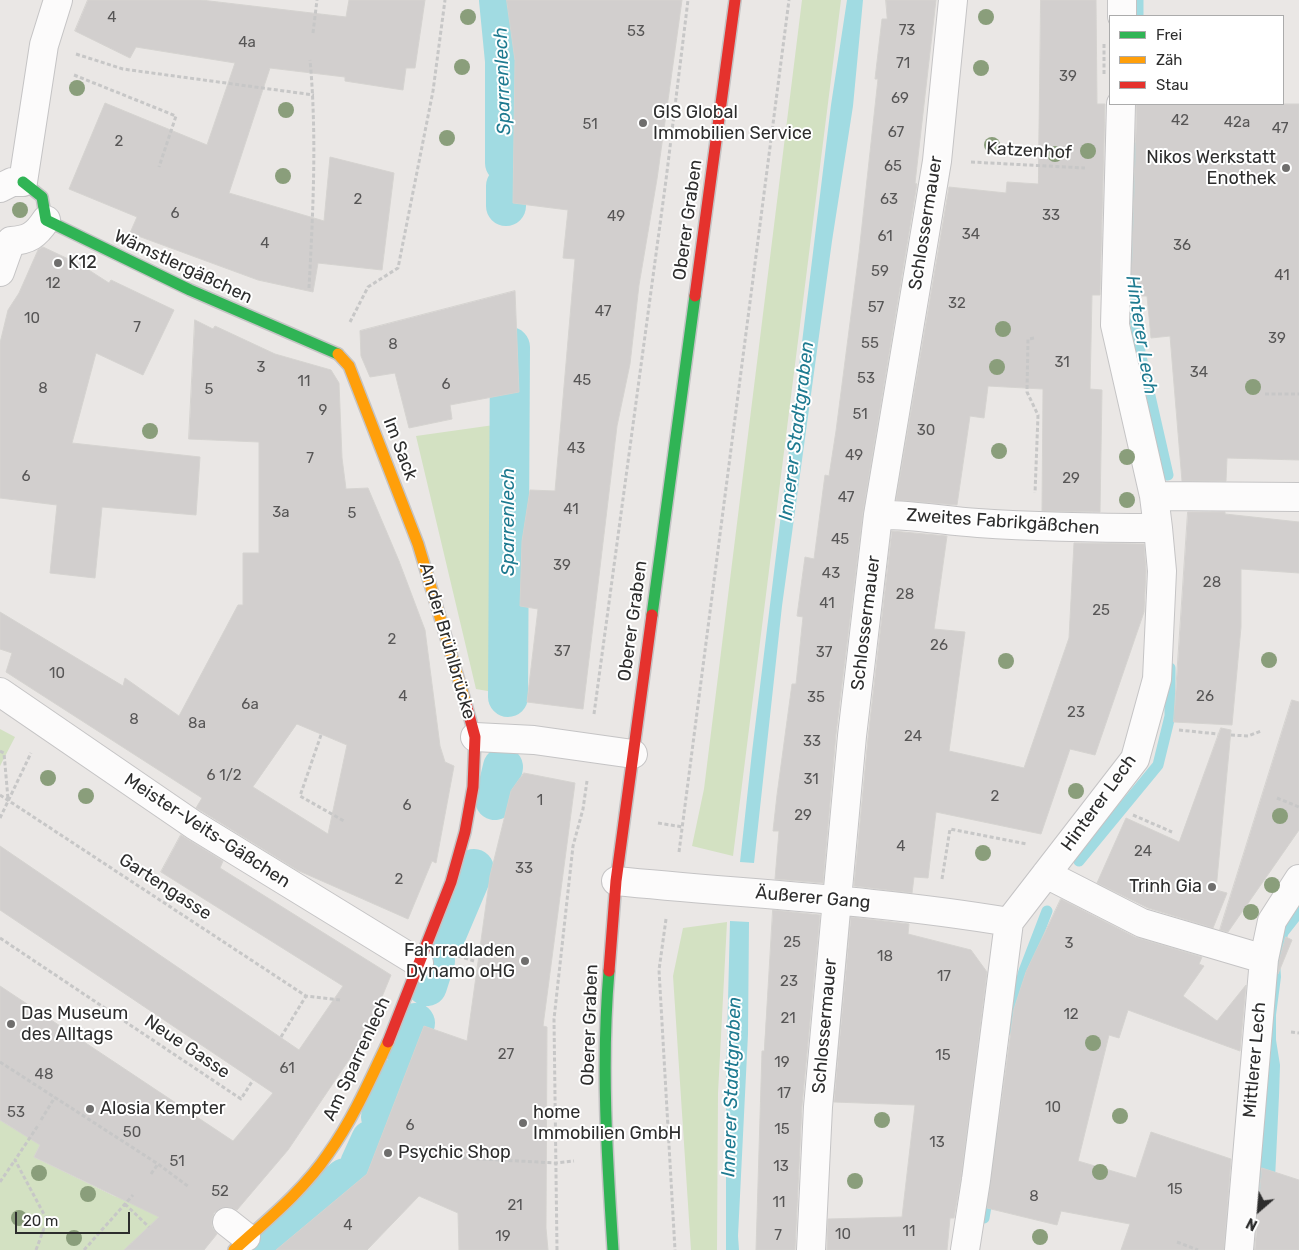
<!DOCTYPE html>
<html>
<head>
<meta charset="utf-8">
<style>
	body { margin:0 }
	#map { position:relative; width:1299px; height:1250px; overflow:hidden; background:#eae7e5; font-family:Rubik,sans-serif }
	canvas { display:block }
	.legend { position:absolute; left:1109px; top:15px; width:175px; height:90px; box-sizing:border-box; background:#fff; border:1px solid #ababab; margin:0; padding:6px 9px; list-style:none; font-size:15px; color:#2d2d2d }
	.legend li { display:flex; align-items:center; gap:10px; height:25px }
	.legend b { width:25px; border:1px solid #ababab }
	.north { position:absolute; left:1234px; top:1185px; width:50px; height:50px; -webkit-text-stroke:4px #fff; paint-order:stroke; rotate:207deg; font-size:14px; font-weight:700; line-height:20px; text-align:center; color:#2d2d2d }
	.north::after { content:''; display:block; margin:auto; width:18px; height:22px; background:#2d2d2d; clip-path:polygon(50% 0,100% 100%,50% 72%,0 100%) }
	.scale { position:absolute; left:15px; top:1212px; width:115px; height:22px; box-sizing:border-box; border:2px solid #2d2d2d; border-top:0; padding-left:6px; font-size:15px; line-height:18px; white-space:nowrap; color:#2d2d2d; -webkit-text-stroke:4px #fff; paint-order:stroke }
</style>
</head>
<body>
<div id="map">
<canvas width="1299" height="1250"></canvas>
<ul class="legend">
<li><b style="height:6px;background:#30b455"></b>Frei</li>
<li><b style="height:6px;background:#ff9f0a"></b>Zäh</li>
<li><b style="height:6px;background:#e5322d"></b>Stau</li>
</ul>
<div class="north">N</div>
<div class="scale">20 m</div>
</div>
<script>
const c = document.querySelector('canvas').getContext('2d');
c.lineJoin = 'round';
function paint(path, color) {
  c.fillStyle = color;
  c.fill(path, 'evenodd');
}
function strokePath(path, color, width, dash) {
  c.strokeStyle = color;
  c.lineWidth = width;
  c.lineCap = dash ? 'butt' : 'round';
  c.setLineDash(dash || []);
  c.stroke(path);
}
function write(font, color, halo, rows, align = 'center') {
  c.font = font + ' Rubik,sans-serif';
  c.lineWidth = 4;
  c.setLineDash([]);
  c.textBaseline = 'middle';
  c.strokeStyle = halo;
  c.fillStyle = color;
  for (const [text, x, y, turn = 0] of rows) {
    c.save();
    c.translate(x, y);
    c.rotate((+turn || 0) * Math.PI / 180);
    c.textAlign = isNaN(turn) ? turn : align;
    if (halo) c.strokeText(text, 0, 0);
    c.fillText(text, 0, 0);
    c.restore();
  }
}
paint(new Path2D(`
	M 802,0 L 841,0 L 733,856 L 692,846 L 704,789 Z
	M 494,425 L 499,693 L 476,689 L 416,436 Z
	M 0,729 L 15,737 L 0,766 Z
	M 727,922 L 718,1093 L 717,1250 L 691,1250 L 673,976 L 683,928 Z
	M 29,1118 L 48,1129 L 34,1157 L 114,1196 L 164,1213 L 125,1250 L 0,1250 L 0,1120 L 20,1132 Z`), '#d3e1c2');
paint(new Path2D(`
	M 847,0 L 863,0 L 853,106 L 832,241 L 782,606 L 754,863 L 740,862 L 752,752 L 831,105 Z
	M 1299,903 L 1299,921 L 1288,935 L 1280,962 L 1281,977 L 1276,1015 L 1276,1040 L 1280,1065 L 1279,1096 L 1275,1179 L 1257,1250 L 1263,1093 L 1277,938 Z
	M 730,921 L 749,922 L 748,1034 L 738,1236 L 739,1250 L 726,1250 L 726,1080 Z`), '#a1dbe2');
strokePath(new Path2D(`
	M 1138,16 L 1138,0
	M 1136,148 L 1130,284 L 1140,352 L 1168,475
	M 1079,861 L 1158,765 L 1170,716 L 1170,668
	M 1007,1030 L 1024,971 L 1047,911
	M 984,1218 L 991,1177 L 996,1132`), '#a1dbe2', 11);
strokePath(new Path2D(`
	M 499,0 L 505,61 L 505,163
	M 506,186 L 506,206
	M 508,697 L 510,347
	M 495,800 L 503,767
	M 446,935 L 474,869
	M 427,986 L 435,961
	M 405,1049 L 415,1023
	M 381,1117 L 396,1078
	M 360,1164 L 371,1140
	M 258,1250 L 345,1178`), '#a1dbe2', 40);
const building = new Path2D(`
	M 88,0 L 201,0 L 346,17 L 349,0 L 425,0 L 415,68 L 406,68 L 403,90 L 345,81 L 345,77 L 270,68 L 229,193 L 324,221 L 330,157 L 394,173 L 382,270 L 318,263 L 313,292 L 258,280 L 130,233 L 137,217 L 69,189 L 105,103 L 207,145 L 235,63 L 136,47 L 130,58 L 75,31 Z
	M 507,0 L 682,0 L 657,179 L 639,285 L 630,364 L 617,426 L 583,709 L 527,702 L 538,609 L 520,606 L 522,541 L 530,490 L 555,491 L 575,259 L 563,258 L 568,210 L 513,203 L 515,61 Z
	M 886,0 L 936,0 L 915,183 L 917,184 L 863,512 L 836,734 L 823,883 L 775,879 L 779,831 L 773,831 L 777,795 L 792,684 L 796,684 L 803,617 L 797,616 L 805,557 L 814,559 L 825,475 L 829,476 L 836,431 L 859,253 L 878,79 L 875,79 L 882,19 L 887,19 Z
	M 1041,0 L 1096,0 L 1097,104 L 1105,104 L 1100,295 L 1092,295 L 1090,389 L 1102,390 L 1100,512 L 1042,511 L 1043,389 L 988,386 L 984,418 L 970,416 L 957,505 L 896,500 L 949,187 L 1006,193 L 1007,182 L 1038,184 Z
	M 1137,104 L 1299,104 L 1299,460 L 1227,458 L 1226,481 L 1182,481 L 1170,336 L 1151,338 L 1147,296 L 1131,296 Z
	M 43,247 L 81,265 L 109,283 L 111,280 L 174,310 L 143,375 L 96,353 L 72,443 L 200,457 L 196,515 L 102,507 L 95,578 L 50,573 L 57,505 L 0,498 L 0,343 L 8,310 L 19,293 L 38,250 Z
	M 515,291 L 519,392 L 450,405 L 452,419 L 409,428 L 395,373 L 370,377 L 361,356 L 360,331 Z
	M 195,320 L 213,329 L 215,326 L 275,354 L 331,370 L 339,383 L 342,458 L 346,489 L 368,488 L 399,561 L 425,630 L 440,746 L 445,762 L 454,766 L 436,863 L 432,861 L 408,919 L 297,870 L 203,812 L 196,808 L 202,798 L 6,672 L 12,653 L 0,649 L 0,612 L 123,686 L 125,678 L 179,716 L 238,605 L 243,605 L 243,553 L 259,553 L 259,442 L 189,439 ZM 297,724 L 347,745 L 328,834 L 253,787 Z
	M 1188,512 L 1225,512 L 1225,514 L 1299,522 L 1299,573 L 1241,569 L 1241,627 L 1232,725 L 1174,722 Z
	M 892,531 L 947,536 L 934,629 L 965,632 L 949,751 L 1024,768 L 1069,638 L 1074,543 L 1144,544 L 1146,571 L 1144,612 L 1095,755 L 1070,749 L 1041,834 L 936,812 L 928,878 L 914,877 L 912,893 L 854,886 L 868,738 Z
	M 1292,700 L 1299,702 L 1299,830 L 1228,932 L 1220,930 Z
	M 1221,728 L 1231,730 L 1216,890 L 1227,893 L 1213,928 L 1148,908 L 1097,883 L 1126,818 L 1179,842 Z
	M 524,773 L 575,783 L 543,1026 L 547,1027 L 546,1228 L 548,1250 L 459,1250 L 458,1213 L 419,1196 L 367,1250 L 276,1250 L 367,1174 L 424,1026 L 467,1041 L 490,876 L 511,791 Z
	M 181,835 L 223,861 L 220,868 L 391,975 L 377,1009 L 382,1011 L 288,1150 L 237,1210 L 229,1207 L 221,1208 L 214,1213 L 212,1219 L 212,1227 L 217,1234 L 204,1250 L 124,1250 L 159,1217 L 34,1157 L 40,1145 L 0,1120 L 0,986 L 233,1141 L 273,1093 L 0,910 L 0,846 L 299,1050 L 343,986 L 161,872 Z
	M 1061,899 L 1135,937 L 1202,957 L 1199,964 L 1204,966 L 1183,996 L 1217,1021 L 1246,985 L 1240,1051 L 1128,1010 L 1119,1038 L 1109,1035 L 1078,1161 L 1136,1178 L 1151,1132 L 1231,1159 L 1224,1250 L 1121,1250 L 1130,1224 L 1061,1211 L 1057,1225 L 987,1208 L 1014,1009 L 1026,972 Z
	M 773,910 L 820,915 L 802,1106 L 795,1250 L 756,1250 L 762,1051 L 764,1051 Z
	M 851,917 L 909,924 L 908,934 L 971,950 L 987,972 L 961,1178 L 954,1218 L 950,1218 L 947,1250 L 827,1250 L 828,1219 L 902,1217 L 915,1105 L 834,1102 Z
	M 1286,937 L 1292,940 L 1278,974 L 1279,961 Z
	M 1262,1168 L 1299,1180 L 1299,1250 L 1255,1250 Z`);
paint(building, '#d2cfce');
strokePath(building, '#d5d3d0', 1);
const street = new Path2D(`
	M 1122,16 L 1122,0
	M 0,188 L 12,182 L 23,182 L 44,45 L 58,0
	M 11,241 C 29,240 36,235 46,220
	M 0,272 L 11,241
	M 1154,496 L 1299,497
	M 878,515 C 912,514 944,521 978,523 C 1038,527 1098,528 1158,528
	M 0,692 L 194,825 L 419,963
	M 475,737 L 534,740 L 633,754
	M 1046,874 L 1142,923 L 1264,959
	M 616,881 C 747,894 878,900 1009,922
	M 227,1222 L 246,1237
	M 811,1250 L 818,1107 L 852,736 L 878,515 L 937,161 L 953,0
	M 965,1250 L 976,1180 L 1009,922 L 1135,759 L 1157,679 L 1162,571 L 1158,528 L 1154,496 L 1115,325 L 1121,104
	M 1239,1250 L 1264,959 L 1272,921 L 1299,879`);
const fast = new Path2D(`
	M 23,182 L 42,197 L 46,220 L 190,290 L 338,354
	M 652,615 L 695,296
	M 609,971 C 601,1064 607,1157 613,1250`);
const slow = new Path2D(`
	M 338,354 L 349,366 L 418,544 L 466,704
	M 234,1250 C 267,1220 303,1191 328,1154 C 353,1119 370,1080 388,1042`);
const jam = new Path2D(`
	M 695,296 L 735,0
	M 609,971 L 616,881 L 652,615
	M 388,1042 L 451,882 L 465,832 L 473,787 L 475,737 L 466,704`);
strokePath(street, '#c5c4c5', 30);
strokePath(fast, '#c5c4c5', 14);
strokePath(slow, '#c5c4c5', 14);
strokePath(jam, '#c5c4c5', 14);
strokePath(new Path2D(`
	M 313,33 L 317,0
	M 76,54 L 123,69 L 314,95
	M 1104,74 L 1104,43
	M 74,75 L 176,116 L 159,167
	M 971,162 L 1085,168
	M 309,288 C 313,213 317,135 310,60
	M 350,322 L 368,287 L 398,268 L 433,91 L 445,0
	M 1034,338 L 1028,339 L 1027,392 L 1038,415 L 1035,493
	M 1265,394 L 1299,394
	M 594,714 L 666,180 L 688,0
	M 1179,730 L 1218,734
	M 321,735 L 300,796 L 344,821
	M 1231,735 L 1248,736 L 1261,731
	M 0,751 L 4,753 L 8,799
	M 0,795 L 306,996 L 340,1000
	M 1277,798 L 1299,807
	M 1133,815 L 1172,832
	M 0,818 L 31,753
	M 658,823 L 683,827
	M 679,852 L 789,0
	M 942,879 L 950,829 L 1027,844
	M 666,919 L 659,970 L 675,1250
	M 0,938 L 241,1099 L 253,1080
	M 458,956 L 474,961
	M 1291,1032 L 1299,1033
	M 281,1037 L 306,996
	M 0,1062 L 158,1164 L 189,1187
	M 41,1120 L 55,1097
	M 463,1158 L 556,1163 L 574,1161
	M 151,1174 L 158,1164
	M 0,1182 L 15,1160
	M 125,1204 L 149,1227
	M 1177,1242 L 1198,1250
	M 36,1250 L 47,1220 L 15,1160 L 39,1124
	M 84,1250 L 133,1195
	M 557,1250 L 554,1019 L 573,846 L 583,809 L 587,781`), '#c7c7c7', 3, [4, 2.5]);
strokePath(street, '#fcfbfb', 28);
strokePath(fast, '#30b455', 11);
strokePath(slow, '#ff9f0a', 11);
strokePath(jam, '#e5322d', 11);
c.fillStyle = '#8a9e7b';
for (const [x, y] of [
	[468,17],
	[986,17],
	[462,67],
	[981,68],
	[77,88],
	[286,110],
	[447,138],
	[992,145],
	[1088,151],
	[1055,154],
	[283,176],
	[20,210],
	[1003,329],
	[997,367],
	[1253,387],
	[150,431],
	[999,451],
	[1127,457],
	[1127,500],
	[1269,660],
	[1006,661],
	[48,778],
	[1076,791],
	[86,796],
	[1280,816],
	[983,853],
	[1272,885],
	[1251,912],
	[1093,1043],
	[1120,1116],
	[882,1120],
	[1100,1172],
	[39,1173],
	[855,1181],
	[88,1194],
	[19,1218],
	[1040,1237],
	[74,1238]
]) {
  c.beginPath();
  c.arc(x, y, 8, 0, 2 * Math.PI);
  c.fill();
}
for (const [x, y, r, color] of [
	[643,123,5,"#6f6e6d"],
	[1286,168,5,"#6f6e6d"],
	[58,263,5,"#6f6e6d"],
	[1212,887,5,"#6f6e6d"],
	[525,961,5,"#6f6e6d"],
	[11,1024,5,"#6f6e6d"],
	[90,1109,5,"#6f6e6d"],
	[523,1123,5,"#6f6e6d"],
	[388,1153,5,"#6f6e6d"]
]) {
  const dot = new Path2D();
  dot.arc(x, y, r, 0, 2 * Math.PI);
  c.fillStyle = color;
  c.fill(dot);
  strokePath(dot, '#fff', 2);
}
write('15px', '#575656', null, [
	["4",112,18],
	["73",907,31],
	["53",636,32],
	["4a",247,43],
	["71",903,64],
	["39",1068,77],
	["69",900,99],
	["42",1180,121],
	["42a",1237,123],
	["51",590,125],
	["47",1280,129],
	["67",896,133],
	["2",119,142],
	["65",893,167],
	["2",358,200],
	["63",889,200],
	["6",175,214],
	["33",1051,216],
	["49",616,217],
	["34",971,235],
	["61",885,237],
	["4",265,244],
	["36",1182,246],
	["59",880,272],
	["41",1282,276],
	["12",53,284],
	["32",957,304],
	["57",876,308],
	["47",603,312],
	["10",32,319],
	["7",137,328],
	["39",1277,339],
	["55",870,344],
	["8",393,345],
	["31",1062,363],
	["3",261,368],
	["34",1199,373],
	["53",866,379],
	["45",582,381],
	["11",304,382],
	["6",446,385],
	["8",43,389],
	["5",209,390],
	["9",323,411],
	["51",860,415],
	["30",926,431],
	["43",576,449],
	["49",854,456],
	["7",310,459],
	["6",26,477],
	["29",1071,479],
	["47",846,498],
	["41",571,510],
	["3a",281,513],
	["5",352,514],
	["45",840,540],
	["39",562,566],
	["43",831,574],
	["28",1212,583],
	["28",905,595],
	["41",827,604],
	["25",1101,611],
	["2",392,640],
	["26",939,646],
	["37",562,652],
	["37",824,653],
	["10",57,674],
	["4",403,697],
	["26",1205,697],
	["35",816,698],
	["6a",250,705],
	["23",1076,713],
	["8",134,720],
	["8a",197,724],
	["24",913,737],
	["33",812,742],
	["6 1/2",224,776],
	["31",811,780],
	["2",995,797],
	["1",540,801],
	["6",407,806],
	["29",803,816],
	["4",901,847],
	["24",1143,852],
	["33",524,869],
	["2",399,880],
	["25",792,943],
	["3",1069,944],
	["18",885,957],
	["17",944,977],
	["23",789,982],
	["12",1071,1015],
	["21",788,1019],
	["27",506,1055],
	["15",943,1056],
	["19",782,1063],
	["61",287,1069],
	["48",44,1075],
	["17",784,1094],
	["10",1053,1108],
	["53",16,1113],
	["6",410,1126],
	["15",782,1130],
	["50",132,1133],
	["13",937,1143],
	["51",177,1162],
	["13",781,1167],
	["15",1175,1190],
	["52",220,1192],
	["8",1034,1197],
	["11",779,1203],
	["21",515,1206],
	["4",348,1226],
	["11",909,1232],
	["10",843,1235],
	["7",778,1236],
	["19",503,1237]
]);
write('18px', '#2d2d2d', '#fff', [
	["GIS Global",653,113],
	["Immobilien Service",653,134],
	["Nikos Werkstatt",1276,158,"right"],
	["Enothek",1276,179,"right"],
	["K12",68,263],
	["Trinh Gia",1202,887,"right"],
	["Fahrradladen",515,951,"right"],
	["Dynamo oHG",515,972,"right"],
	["Das Museum",21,1014],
	["des Alltags",21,1035],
	["Alosia Kempter",100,1109],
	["home",533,1113],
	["Immobilien GmbH",533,1134],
	["Psychic Shop",398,1153]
], 'left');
write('18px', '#2d2d2d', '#fff', [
	["Katzenhof",1029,151,3],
	["Oberer Graben",688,220,-82],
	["Schlossermauer",926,223,-81],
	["Wämstlergäßchen",183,267,25],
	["Im Sack",400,449,69],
	["Zweites Fabrikgäßchen",1003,522,4],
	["Oberer Graben",633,621,-82],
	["Schlossermauer",866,623,-83],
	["An der Brühlbrücke",447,641,74],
	["Hinterer Lech",1099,803,-54],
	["Meister-Veits-Gäßchen",207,831,33],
	["Gartengasse",165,887,33],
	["Äußerer Gang",813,898,5],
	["Oberer Graben",590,1025,-88],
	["Schlossermauer",825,1026,-85],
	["Neue Gasse",187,1047,34],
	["Am Sparrenlech",357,1059,-65],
	["Mittlerer Lech",1255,1060,-85]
]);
write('italic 19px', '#1e7a90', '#fff', [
	["Sparrenlech",503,81,-92],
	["Hinterer Lech",1141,335,81],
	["Innerer Stadtgraben",797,431,-83],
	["Sparrenlech",509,522,-90],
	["Innerer Stadtgraben",732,1087,-88]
]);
</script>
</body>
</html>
